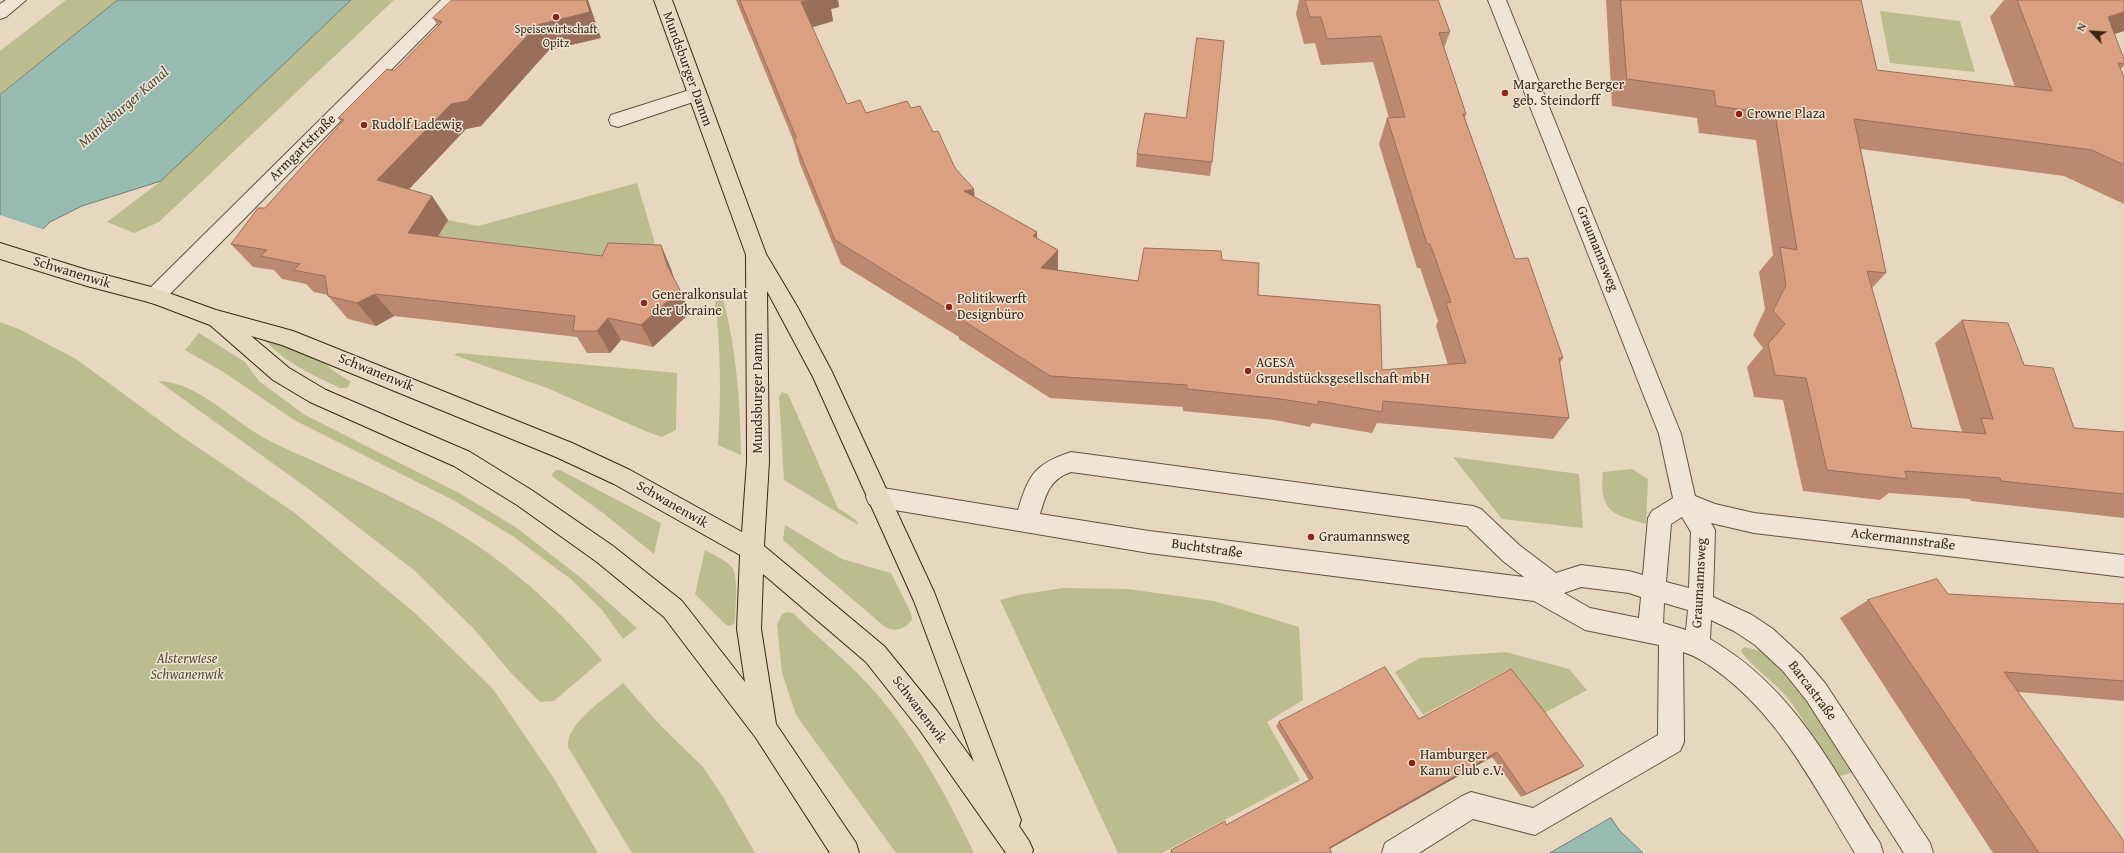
<!DOCTYPE html>
<html>
<head>
<meta charset="utf-8">
<style>
	body { margin:0 }
	#map { position:relative; width:2124px; height:853px; overflow:hidden; background:#e8d7bf; font-family:"Gentium Book Plus",serif }
	canvas { display:block }
	.north { position:absolute; left:2072px; top:12px; width:40px; height:40px; -webkit-text-stroke:3px #f0e5d5; paint-order:stroke; rotate:295deg; font-size:11px; font-weight:700; line-height:16px; text-align:center; color:#372613 }
	.north::after { content:''; display:block; margin:auto; width:14px; height:18px; background:#372613; clip-path:polygon(50% 0,100% 100%,50% 72%,0 100%) }
</style>
</head>
<body>
<div id="map">
<canvas width="2124" height="853"></canvas>
<div class="north">N</div>
</div>
<script>
const c = document.querySelector('canvas').getContext('2d');
c.lineJoin = 'round';
function paint(path, color) {
  c.fillStyle = color;
  c.fill(path, 'evenodd');
}
function strokePath(path, color, width, dash) {
  c.strokeStyle = color;
  c.lineWidth = width;
  c.lineCap = dash ? 'butt' : 'round';
  c.setLineDash(dash || []);
  c.stroke(path);
}
function write(font, color, halo, rows, align = 'center') {
  c.font = font + ' "Gentium Book Plus",serif';
  c.lineWidth = 3;
  c.setLineDash([]);
  c.textBaseline = 'middle';
  c.strokeStyle = halo;
  c.fillStyle = color;
  for (const [text, x, y, turn = 0] of rows) {
    c.save();
    c.translate(x, y);
    c.rotate((+turn || 0) * Math.PI / 180);
    c.textAlign = isNaN(turn) ? turn : align;
    if (halo) c.strokeText(text, 0, 0);
    c.fillText(text, 0, 0);
    c.restore();
  }
}
paint(new Path2D(`
	M 66,0 L 118,0 L 0,94 L 0,51 Z
	M 351,0 L 394,0 L 159,222 L 134,233 L 107,222 L 161,181 Z
	M 1880,11 L 1960,21 L 1975,72 L 1890,63 Z
	M 637,183 L 655,243 L 642,248 L 643,258 L 421,262 L 448,220 L 478,226 Z
	M 723,299 C 737,351 740,402 741,455 L 718,445 C 721,397 721,349 715,301 Z
	M 0,322 L 19,329 L 76,359 L 181,436 L 295,513 L 416,614 L 493,689 L 553,777 L 598,853 L 0,853 Z
	M 199,333 L 245,362 L 259,381 L 305,415 L 459,493 L 517,528 L 581,578 L 637,628 L 623,639 L 602,610 L 572,580 L 514,537 L 453,500 L 294,420 L 225,373 L 185,350 Z
	M 268,337 L 318,356 L 331,369 L 351,382 L 347,388 L 340,388 C 313,375 285,363 265,340 Z
	M 458,353 L 677,373 L 676,430 L 662,437 L 650,433 L 547,388 L 454,355 Z
	M 158,381 C 198,382 230,419 263,437 C 278,446 294,452 309,459 C 346,476 383,492 419,511 C 490,547 551,599 602,660 L 554,701 L 540,702 L 511,673 L 474,629 L 415,571 L 310,490 Z
	M 782,392 L 788,394 L 838,508 L 856,520 L 858,525 L 784,480 L 779,397 Z
	M 1453,457 L 1579,474 L 1583,528 L 1502,519 Z
	M 1632,469 L 1648,479 L 1646,524 C 1612,514 1599,512 1603,472 Z
	M 556,470 L 560,470 L 661,523 L 654,554 L 603,513 L 553,477 L 552,474 Z
	M 785,525 L 842,559 L 891,573 L 911,613 L 912,620 C 903,630 896,632 885,627 L 783,540 Z
	M 705,550 C 714,555 725,560 732,567 C 739,577 735,609 735,621 L 734,624 L 730,626 L 725,624 L 695,594 Z
	M 1063,588 L 1128,589 L 1214,601 L 1299,627 L 1303,700 L 1267,722 L 1300,780 L 1162,853 L 1118,853 L 1000,600 L 1018,595 Z
	M 788,612 L 793,613 C 819,639 853,666 876,693 C 917,741 947,796 974,853 L 896,853 L 796,715 L 782,673 L 777,625 L 782,614 Z
	M 1744,647 L 1761,651 L 1795,684 L 1817,713 L 1854,772 L 1836,777 C 1820,751 1806,721 1786,696 C 1774,682 1750,665 1741,651 Z
	M 1506,652 L 1569,669 L 1587,690 L 1539,716 L 1507,670 L 1423,715 L 1395,672 L 1420,658 Z
	M 623,683 L 660,725 L 703,767 L 723,797 L 755,853 L 632,853 L 568,747 C 565,724 607,697 623,683 Z`), '#bbbd8f');
const water = new Path2D(`
	M 118,0 L 351,0 L 161,181 L 82,206 L 50,222 L 0,271 L 0,95 Z
	M 1611,818 L 1620,831 L 1643,853 L 1550,853 Z`);
paint(water, '#97bab1');
strokePath(water, '#717f72', 1);
paint(new Path2D(`
	M 0,215 L 45,230 L 0,273 Z`), '#e8d7bf');
const minor = new Path2D(`
	M 6,0 L 26,0 L 6,17 L 0,19 L 0,4 Z
	M 441,0 L 460,0 L 162,302 L 155,304 L 148,302 L 145,296 L 148,290 Z
	M 1488,0 L 1506,0 L 1681,434 L 1695,496 L 1715,504 L 1754,513 L 2124,555 L 2124,577 L 1754,533 L 1711,523 L 1715,530 L 1713,597 L 1752,615 L 1773,629 L 1801,655 L 1825,683 L 1930,843 L 1933,853 L 1904,853 L 1807,701 L 1783,671 L 1755,645 L 1734,631 L 1711,620 L 1710,639 C 1794,688 1830,764 1880,843 L 1883,853 L 1855,853 C 1816,790 1784,724 1725,677 C 1712,667 1699,657 1683,652 L 1684,742 L 1680,751 L 1535,835 L 1473,819 L 1419,853 L 1382,853 L 1385,843 L 1462,796 L 1471,792 L 1533,808 L 1658,735 L 1659,645 L 1585,630 L 1534,601 L 1149,553 L 877,507 L 869,504 L 866,497 L 869,490 L 877,487 L 1018,510 C 1029,474 1035,464 1071,452 L 1473,506 L 1481,509 L 1519,545 L 1556,573 L 1581,565 L 1629,571 L 1643,575 L 1648,518 L 1652,511 L 1673,498 L 1659,434 ZM 1071,472 L 1467,526 L 1503,561 L 1524,577 L 1149,531 L 1040,514 C 1046,494 1050,479 1071,472 ZM 1682,517 L 1691,532 L 1689,588 L 1666,582 L 1671,524 ZM 1581,587 L 1629,593 L 1641,597 L 1639,618 L 1590,608 L 1564,593 ZM 1664,603 L 1688,610 L 1686,630 L 1663,623 Z
	M 696,88 L 702,89 L 705,94 L 702,99 L 618,127 L 611,125 L 609,120 L 611,115 Z`);
const major = new Path2D(`
	M 654,0 L 672,0 L 766,254 L 798,308 L 831,370 L 934,592 L 1021,820 L 1019,826 L 1029,841 L 1033,850 L 1032,853 L 1006,853 L 919,729 L 866,662 L 763,574 L 761,629 L 776,724 L 856,843 L 859,853 L 830,853 L 756,738 L 664,617 L 597,562 L 517,505 L 454,466 L 310,402 L 273,380 L 210,325 L 152,303 L 87,286 L 0,259 L 0,243 L 87,270 L 155,288 L 216,310 L 293,331 L 572,443 L 630,470 L 742,532 L 747,461 L 746,255 ZM 767,291 L 813,377 L 914,601 L 974,762 L 937,711 L 884,646 L 764,546 L 769,461 ZM 251,336 L 282,345 L 556,457 L 614,484 L 740,555 L 737,629 L 745,682 L 682,601 L 613,546 L 533,491 L 470,452 L 326,390 L 289,368 Z`);
strokePath(minor, '#63523e', 2);
strokePath(major, '#372613', 2);
paint(minor, '#f0e5d5');
paint(major, '#e8d7bf');
paint(new Path2D(`
	M 736,0 L 838,0 L 839,7 L 831,9 L 833,21 L 812,27 L 847,104 L 866,113 L 911,108 L 933,132 L 955,168 L 974,197 L 1037,238 L 1058,270 L 1138,281 L 1222,260 L 1258,295 L 1382,370 L 1448,365 L 1436,326 L 1438,321 L 1420,268 L 1417,268 L 1379,144 L 1387,118 L 1389,118 L 1373,62 L 1321,65 L 1315,43 L 1304,44 L 1296,14 L 1299,0 L 1438,0 L 1450,32 L 1444,48 L 1466,114 L 1465,118 L 1515,259 L 1563,358 L 1560,363 L 1569,418 L 1553,439 L 1377,423 L 1372,433 L 1312,423 L 1310,427 L 1275,420 L 1183,411 L 1183,407 L 1050,398 L 959,339 L 959,337 L 841,264 L 800,164 L 794,142 Z
	M 1606,0 L 1861,0 L 1877,70 L 2015,87 L 1990,17 L 2004,0 L 2124,0 L 2124,31 L 2114,34 L 2124,59 L 2124,66 L 2120,69 L 2124,77 L 2124,204 L 2064,176 L 1861,149 L 1886,273 L 1872,288 L 1912,428 L 1962,432 L 1935,343 L 1962,320 L 2024,365 L 2074,428 L 2124,432 L 2124,518 L 1971,501 L 1970,499 L 1889,493 L 1880,500 L 1803,491 L 1783,400 L 1754,397 L 1747,367 L 1763,348 L 1753,335 L 1765,309 L 1759,272 L 1773,255 L 1756,140 L 1699,133 L 1697,118 L 1612,106 Z
	M 433,18 L 601,38 L 549,50 L 481,126 L 466,129 L 409,189 L 432,196 L 448,220 L 438,237 L 602,256 L 661,245 L 671,269 L 675,282 L 690,313 L 653,347 L 621,340 L 610,353 L 587,353 L 577,337 L 394,316 L 376,326 L 348,319 L 328,296 L 328,295 L 314,292 L 306,284 L 282,279 L 274,270 L 253,267 L 231,244 L 265,208 L 342,123 L 338,118 L 394,71 L 438,26 Z
	M 1137,154 L 1212,162 L 1210,176 L 1136,167 Z
	M 1948,594 L 2121,604 L 2124,603 L 2124,701 L 2018,692 L 2124,853 L 1993,853 L 1840,618 L 1868,600 Z
	M 1419,719 L 1578,770 L 1521,797 L 1492,757 L 1329,849 L 1332,853 L 1170,853 L 1171,850 L 1226,825 L 1309,780 L 1276,726 L 1279,722 Z`), '#bc8970');
paint(new Path2D(`
	M 586,0 L 588,0 L 601,38 L 549,50 L 481,126 L 466,129 L 395,204 L 377,180 L 451,104 L 537,25 Z
	M 809,0 L 838,0 L 839,7 L 831,9 L 833,21 L 807,29 L 801,2 Z
	M 2124,12 L 2124,31 L 2082,45 L 2108,17 Z
	M 974,189 L 976,214 L 964,191 Z
	M 432,196 L 448,220 L 425,257 L 408,233 Z
	M 1037,232 L 1038,257 L 1033,236 Z
	M 661,245 L 671,269 L 677,288 L 667,265 Z
	M 1058,250 L 1058,274 L 1041,268 Z
	M 680,290 L 690,313 L 653,347 L 641,325 Z
	M 375,294 L 394,316 L 376,326 L 357,303 Z
	M 608,318 L 621,340 L 610,353 L 597,331 Z
	M 1497,752 L 1492,757 L 1326,851 L 1329,848 Z
	M 1584,766 L 1578,770 L 1521,797 L 1526,794 Z`), '#996f5b');
const building = new Path2D(`
	M 452,0 L 586,0 L 590,12 L 537,25 L 467,101 L 451,104 L 377,180 L 432,196 L 408,233 L 602,256 L 608,243 L 661,245 L 667,265 L 680,290 L 641,325 L 608,318 L 597,331 L 573,331 L 575,316 L 375,294 L 357,303 L 328,296 L 325,276 L 293,270 L 300,264 L 261,256 L 267,250 L 231,244 L 258,208 L 265,208 L 344,120 L 338,118 L 387,69 L 394,71 L 442,22 L 433,18 Z
	M 740,0 L 809,0 L 801,2 L 847,104 L 860,100 L 866,113 L 907,101 L 911,108 L 920,106 L 933,132 L 938,131 L 955,168 L 974,189 L 964,191 L 1037,232 L 1033,236 L 1058,250 L 1041,268 L 1138,281 L 1144,248 L 1221,251 L 1222,260 L 1259,263 L 1258,295 L 1380,305 L 1382,370 L 1466,363 L 1446,303 L 1451,302 L 1430,244 L 1427,244 L 1387,118 L 1405,117 L 1381,36 L 1327,39 L 1321,17 L 1310,17 L 1305,0 L 1438,0 L 1450,32 L 1439,33 L 1466,114 L 1463,114 L 1515,259 L 1528,258 L 1563,358 L 1559,358 L 1569,418 L 1383,401 L 1382,412 L 1318,401 L 1318,405 L 1281,399 L 1187,389 L 1187,385 L 1050,376 L 956,316 L 957,315 L 835,240 L 794,139 L 796,138 Z
	M 1621,0 L 1861,0 L 1877,70 L 2052,91 L 2017,0 L 2124,0 L 2124,12 L 2108,17 L 2124,59 L 2124,64 L 2118,63 L 2124,77 L 2124,165 L 2092,150 L 1854,119 L 1886,273 L 1867,271 L 1912,428 L 1986,434 L 1981,418 L 1993,419 L 1962,320 L 2008,323 L 2024,365 L 2053,368 L 2074,428 L 2124,432 L 2124,494 L 2001,481 L 2000,478 L 1905,471 L 1907,479 L 1827,470 L 1806,378 L 1775,375 L 1768,344 L 1785,324 L 1773,311 L 1786,285 L 1780,247 L 1797,250 L 1775,114 L 1716,106 L 1714,91 L 1627,79 Z
	M 1197,38 L 1224,41 L 1212,162 L 1137,154 L 1145,113 L 1186,118 Z
	M 1937,579 L 1948,594 L 2124,604 L 2124,681 L 2004,672 L 2124,841 L 2124,853 L 2039,853 L 1868,600 Z
	M 1385,667 L 1419,719 L 1511,669 L 1544,711 L 1584,766 L 1526,794 L 1497,752 L 1329,848 L 1332,853 L 1173,853 L 1171,850 L 1225,821 L 1226,825 L 1313,778 L 1279,722 Z`);
paint(building, '#db9f82');
strokePath(building, '#996f5b', 1);
for (const [x, y, r, color] of [
	[556,17,4,"#8f2418"],
	[1505,93,4,"#8f2418"],
	[1739,114,4,"#8f2418"],
	[364,125,4,"#8f2418"],
	[644,303,4,"#8f2418"],
	[949,307,4,"#8f2418"],
	[1248,371,4,"#8f2418"],
	[1311,537,4,"#8f2418"],
	[1412,763,4,"#8f2418"]
]) {
  const dot = new Path2D();
  dot.arc(x, y, r, 0, 2 * Math.PI);
  c.fillStyle = color;
  c.fill(dot);
  strokePath(dot, '#f0e5d5', 1.5);
}
write('12px', '#372613', '#f0e5d5', [
	["Speisewirtschaft",556,30],
	["Opitz",556,44]
]);
write('14px', '#372613', '#f0e5d5', [
	["Mundsburger Damm",687,69,70],
	["Armgartstraße",303,148,-45],
	["Graumannsweg",1597,249,68],
	["Schwanenwik",72,273,17],
	["Schwanenwik",376,373,22],
	["Mundsburger Damm",758,393,-90],
	["Schwanenwik",672,505,30],
	["Ackermannstraße",1903,540,7],
	["Buchtstraße",1207,549,8],
	["Graumannsweg",1700,583,-87],
	["Barcastraße",1812,691,53],
	["Schwanenwik",919,710,53]
]);
write('14px', '#372613', '#f0e5d5', [
	["Margarethe Berger",1513,85],
	["geb. Steindorff",1513,101],
	["Crowne Plaza",1747,114],
	["Rudolf Ladewig",372,125],
	["Generalkonsulat",652,295],
	["der Ukraine",652,311],
	["Politikwerft",957,299],
	["Designbüro",957,315],
	["AGESA",1256,363],
	["Grundstücksgesellschaft mbH",1256,379],
	["Graumannsweg",1319,537],
	["Hamburger",1420,755],
	["Kanu Club e.V.",1420,771]
], 'left');
write('italic 14px', '#584c32', '#f0e5d5', [
	["Alsterwiese",187,659],
	["Schwanenwik",187,675]
]);
write('italic 15px', '#4f4b3a', '#f0e5d5', [
	["Mundsburger Kanal",124,108,-41]
]);
</script>
</body>
</html>
